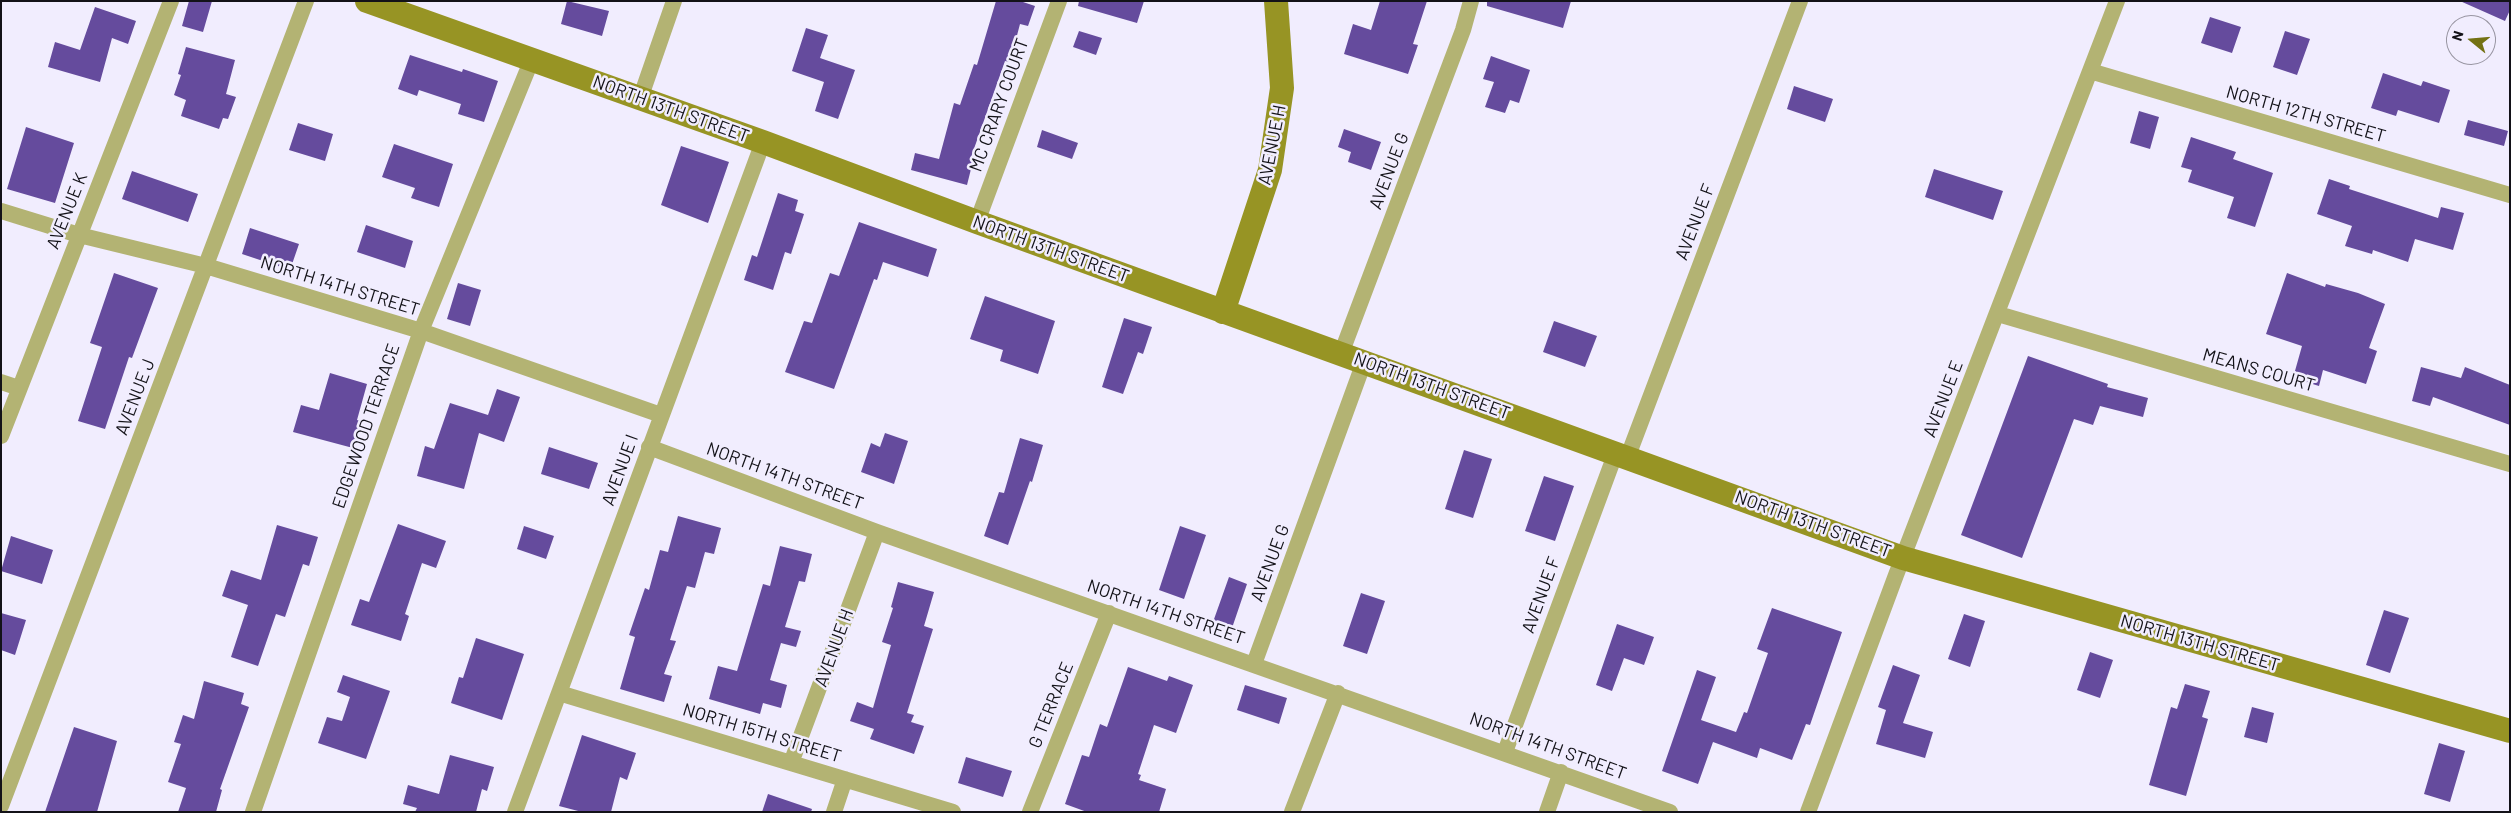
<!DOCTYPE html>
<html>
<head>
<meta charset="utf-8">
<style>
	body { margin:0 }
	#map { position:relative; width:2511px; height:813px; overflow:hidden; background:#f1edfe; font-family:Barlow,sans-serif }
	canvas { display:block }
	.frame { position:absolute; inset:0; border:2px solid #131218; pointer-events:none }
	.north { position:absolute; left:2446px; top:15px; width:50px; height:50px; box-sizing:border-box; background:#f1edfe; border:1px solid #9895a2; border-radius:50%; rotate:287deg; font-size:14px; font-weight:700; line-height:20px; text-align:center; color:#131218 }
	.north::after { content:''; display:block; margin:auto; width:18px; height:22px; background:#737113; clip-path:polygon(50% 0,100% 100%,50% 72%,0 100%) }
</style>
</head>
<body>
<div id="map">
<canvas width="2511" height="813"></canvas>
<div class="frame"></div>
<div class="north">N</div>
</div>
<script>
const c = document.querySelector('canvas').getContext('2d');
c.lineJoin = 'round';
function paint(path, color) {
  c.fillStyle = color;
  c.fill(path, 'evenodd');
}
function strokePath(path, color, width, dash) {
  c.strokeStyle = color;
  c.lineWidth = width;
  c.lineCap = dash ? 'butt' : 'round';
  c.setLineDash(dash || []);
  c.stroke(path);
}
function write(font, color, halo, rows, align = 'center') {
  c.font = font + ' Barlow,sans-serif';
  c.lineWidth = 5;
  c.setLineDash([]);
  c.textBaseline = 'middle';
  c.strokeStyle = halo;
  c.fillStyle = color;
  for (const [text, x, y, turn = 0] of rows) {
    c.save();
    c.translate(x, y);
    c.rotate((+turn || 0) * Math.PI / 180);
    c.textAlign = isNaN(turn) ? turn : align;
    if (halo) c.strokeText(text, 0, 0);
    c.fillText(text, 0, 0);
    c.restore();
  }
}
paint(new Path2D(`
	M 189,1 L 212,1 L 203,32 L 182,26 Z
	M 567,1 L 609,11 L 602,36 L 561,24 Z
	M 996,1 L 1020,1 L 1035,6 L 1028,26 L 1020,24 L 1010,62 L 1005,61 L 970,160 L 973,161 L 967,185 L 911,170 L 915,153 L 939,159 L 954,103 L 960,105 L 974,64 L 977,65 Z
	M 1079,1 L 1144,1 L 1137,23 L 1078,6 Z
	M 1380,1 L 1427,1 L 1413,44 L 1418,45 L 1408,74 L 1344,54 L 1353,24 L 1371,30 Z
	M 1487,1 L 1571,1 L 1563,28 L 1487,6 Z
	M 2460,1 L 2510,1 L 2510,10 L 2505,21 Z
	M 95,7 L 136,21 L 128,44 L 112,38 L 100,82 L 48,67 L 55,42 L 80,50 Z
	M 2210,17 L 2241,27 L 2232,53 L 2201,43 Z
	M 806,28 L 828,35 L 820,58 L 855,70 L 838,119 L 815,111 L 824,82 L 792,71 Z
	M 1079,31 L 1102,38 L 1096,55 L 1073,47 Z
	M 2285,31 L 2310,39 L 2297,75 L 2273,67 Z
	M 186,47 L 235,60 L 226,94 L 236,97 L 228,119 L 223,118 L 219,129 L 181,116 L 186,100 L 174,95 L 181,75 L 178,74 Z
	M 410,55 L 462,72 L 463,69 L 498,81 L 484,122 L 458,114 L 461,104 L 419,90 L 417,96 L 398,89 Z
	M 1491,56 L 1530,70 L 1519,103 L 1510,100 L 1505,113 L 1485,107 L 1494,82 L 1483,79 Z
	M 2383,73 L 2421,86 L 2423,81 L 2450,90 L 2439,123 L 2398,110 L 2396,116 L 2371,108 Z
	M 1794,86 L 1833,99 L 1825,122 L 1787,109 Z
	M 2139,111 L 2159,117 L 2150,149 L 2130,143 Z
	M 2468,120 L 2508,131 L 2504,146 L 2464,135 Z
	M 298,123 L 333,134 L 325,161 L 289,150 Z
	M 26,127 L 74,143 L 55,203 L 7,189 Z
	M 1344,129 L 1381,142 L 1371,170 L 1348,162 L 1351,152 L 1338,147 Z
	M 1042,130 L 1078,143 L 1072,159 L 1037,147 Z
	M 2191,137 L 2236,152 L 2233,159 L 2273,173 L 2255,227 L 2227,218 L 2234,197 L 2188,182 L 2192,170 L 2181,167 Z
	M 394,144 L 453,164 L 439,207 L 411,198 L 415,188 L 382,177 Z
	M 681,146 L 729,162 L 708,223 L 661,205 Z
	M 1934,169 L 2003,191 L 1993,220 L 1925,197 Z
	M 132,171 L 198,194 L 188,222 L 122,199 Z
	M 2329,179 L 2350,186 L 2349,189 L 2438,218 L 2441,207 L 2464,213 L 2453,250 L 2415,239 L 2408,262 L 2373,250 L 2372,254 L 2345,246 L 2352,226 L 2317,214 Z
	M 778,193 L 798,200 L 795,211 L 804,214 L 791,254 L 785,252 L 773,290 L 744,280 L 752,255 L 757,257 Z
	M 859,222 L 937,249 L 928,277 L 883,262 L 877,280 L 874,279 L 834,389 L 785,372 L 804,321 L 812,323 L 830,273 L 839,276 Z
	M 366,225 L 413,241 L 405,268 L 357,252 Z
	M 250,228 L 299,244 L 290,270 L 242,254 Z
	M 114,273 L 158,288 L 132,358 L 129,357 L 105,429 L 78,421 L 102,347 L 90,343 Z
	M 2287,273 L 2325,287 L 2326,284 L 2358,293 L 2385,304 L 2369,348 L 2377,351 L 2366,384 L 2323,370 L 2319,386 L 2293,378 L 2302,346 L 2266,334 Z
	M 458,283 L 481,290 L 470,326 L 447,319 Z
	M 985,296 L 1055,321 L 1038,374 L 1000,361 L 1003,350 L 970,339 Z
	M 1124,318 L 1152,327 L 1143,354 L 1138,352 L 1123,394 L 1102,387 Z
	M 1554,321 L 1597,336 L 1585,367 L 1543,352 Z
	M 2028,356 L 2108,384 L 2107,387 L 2148,398 L 2143,417 L 2100,406 L 2093,425 L 2074,419 L 2022,558 L 1961,535 Z
	M 2421,367 L 2461,378 L 2465,367 L 2510,385 L 2510,425 L 2433,397 L 2430,406 L 2412,401 Z
	M 330,373 L 367,384 L 357,420 L 360,421 L 353,448 L 293,432 L 301,405 L 319,410 Z
	M 497,389 L 520,397 L 504,442 L 479,433 L 464,489 L 417,476 L 425,446 L 434,449 L 450,403 L 488,415 Z
	M 885,433 L 908,441 L 894,484 L 861,472 L 871,443 L 880,447 Z
	M 1020,438 L 1043,445 L 1032,482 L 1030,481 L 1008,545 L 984,536 L 999,492 L 1004,493 Z
	M 549,447 L 598,463 L 589,489 L 541,474 Z
	M 1464,450 L 1492,459 L 1473,518 L 1445,509 Z
	M 1544,476 L 1574,486 L 1555,541 L 1525,531 Z
	M 678,516 L 721,528 L 714,554 L 705,552 L 695,588 L 687,586 L 670,640 L 676,641 L 664,674 L 672,676 L 664,702 L 620,689 L 635,637 L 629,635 L 645,588 L 649,590 L 660,550 L 668,552 Z
	M 398,524 L 446,541 L 436,568 L 422,563 L 405,614 L 409,616 L 401,641 L 351,625 L 360,599 L 369,602 Z
	M 277,525 L 318,537 L 309,566 L 303,564 L 285,617 L 276,614 L 258,666 L 231,657 L 248,605 L 222,596 L 231,570 L 261,580 Z
	M 524,526 L 554,536 L 546,559 L 517,549 Z
	M 1180,526 L 1206,535 L 1184,599 L 1159,590 Z
	M 11,536 L 53,550 L 42,584 L 1,571 Z
	M 780,546 L 812,554 L 805,582 L 799,581 L 785,627 L 801,631 L 796,647 L 781,643 L 770,680 L 787,685 L 781,708 L 763,703 L 760,714 L 709,699 L 718,666 L 737,671 L 763,584 L 770,586 Z
	M 1229,577 L 1247,584 L 1232,628 L 1213,622 Z
	M 898,582 L 934,592 L 924,626 L 933,629 L 907,713 L 914,715 L 911,722 L 924,726 L 914,754 L 870,739 L 874,729 L 850,721 L 857,702 L 873,708 L 891,645 L 882,642 L 893,608 L 891,607 Z
	M 1361,593 L 1385,601 L 1367,654 L 1343,646 Z
	M 1772,608 L 1842,632 L 1810,725 L 1806,724 L 1792,760 L 1760,748 L 1757,758 L 1713,742 L 1698,784 L 1662,771 L 1697,670 L 1716,677 L 1701,720 L 1736,732 L 1744,712 L 1747,713 L 1768,653 L 1757,649 Z
	M 2384,610 L 2409,618 L 2390,673 L 2366,665 Z
	M 1,613 L 26,620 L 15,655 L 1,650 Z
	M 1964,614 L 1985,621 L 1970,667 L 1948,659 Z
	M 1617,624 L 1654,637 L 1644,665 L 1624,658 L 1612,691 L 1596,685 Z
	M 476,638 L 524,654 L 502,720 L 451,703 L 459,677 L 463,678 Z
	M 2090,652 L 2113,660 L 2100,698 L 2077,690 Z
	M 1893,665 L 1920,675 L 1903,723 L 1933,732 L 1925,758 L 1876,744 L 1886,710 L 1878,707 Z
	M 1128,667 L 1167,681 L 1169,676 L 1193,685 L 1176,733 L 1154,725 L 1138,774 L 1141,775 L 1139,780 L 1166,789 L 1159,812 L 1087,812 L 1065,804 L 1082,755 L 1089,757 L 1100,724 L 1107,727 Z
	M 343,675 L 390,691 L 366,759 L 318,743 L 327,717 L 342,721 L 350,697 L 337,692 Z
	M 204,681 L 244,693 L 241,704 L 249,707 L 220,789 L 222,790 L 216,812 L 178,812 L 186,788 L 168,782 L 181,744 L 174,742 L 183,715 L 194,719 Z
	M 2185,684 L 2210,691 L 2202,717 L 2208,719 L 2186,796 L 2149,785 L 2171,707 L 2177,709 Z
	M 1245,685 L 1287,698 L 1279,724 L 1237,710 Z
	M 2252,707 L 2274,713 L 2267,743 L 2244,737 Z
	M 74,727 L 117,741 L 97,812 L 45,812 Z
	M 582,735 L 636,753 L 627,780 L 620,777 L 611,812 L 582,812 L 559,806 Z
	M 2439,743 L 2465,751 L 2450,802 L 2424,794 Z
	M 450,755 L 494,767 L 487,791 L 482,789 L 476,812 L 415,812 L 417,808 L 403,804 L 408,785 L 439,794 Z
	M 966,757 L 1012,771 L 1003,797 L 958,783 Z
	M 768,794 L 812,809 L 811,812 L 762,812 Z`), '#654b9d');
strokePath(new Path2D(`
	M 2090,71 L 2510,195
	M 640,99 L 674,1
	M 1,211 L 79,235 L 206,266 L 421,331 L 661,415
	M 977,222 L 1059,1
	M 1998,314 L 2510,464
	M 1341,354 L 1463,30 L 1471,1
	M 1,382 L 19,388
	M 1,436 L 171,1
	M 649,447 L 877,532 L 1670,812
	M 1628,456 L 1800,1
	M 1254,664 L 1364,362
	M 559,693 L 953,812
	M 1505,752 L 1616,452
	M 791,763 L 877,532
	M 1,806 L 306,1
	M 253,812 L 421,331 L 532,59
	M 515,812 L 763,142
	M 834,812 L 845,779
	M 1030,812 L 1109,613
	M 1292,812 L 1338,693
	M 1547,812 L 1561,772
	M 1808,812 L 1896,575 L 2117,1`), '#b3b373', 16);
strokePath(new Path2D(`
	M 367,1 L 763,142 L 977,222 L 1903,558 L 2510,731
	M 1223,312 L 1270,170 L 1282,88 L 1276,1`), '#979424', 24);
write('18px', '#131218', '#f1edfe', [
	["MC CRARY COURT",999,105,-70],
	["NORTH 13TH STREET",671,109,20],
	["NORTH 12TH STREET",2306,114,16],
	["AVENUE H",1272,145,-79],
	["AVENUE G",1389,171,-69],
	["AVENUE K",67,211,-68],
	["AVENUE F",1695,222,-69],
	["NORTH 13TH STREET",1051,249,20],
	["NORTH 14TH STREET",340,286,17],
	["MEANS COURT",2259,370,16],
	["NORTH 13TH STREET",1432,386,20],
	["AVENUE J",135,397,-69],
	["AVENUE E",1943,399,-69],
	["EDGEWOOD TERRACE",366,426,-71],
	["AVENUE I",620,470,-70],
	["NORTH 14TH STREET",785,476,20],
	["NORTH 13TH STREET",1813,524,20],
	["AVENUE G",1270,563,-70],
	["AVENUE F",1541,595,-70],
	["NORTH 14TH STREET",1166,612,19],
	["NORTH 13TH STREET",2200,643,16],
	["AVENUE H",834,648,-70],
	["G TERRACE",1051,705,-68],
	["NORTH 15TH STREET",762,733,17],
	["NORTH 14TH STREET",1548,746,20]
]);
</script>
</body>
</html>
